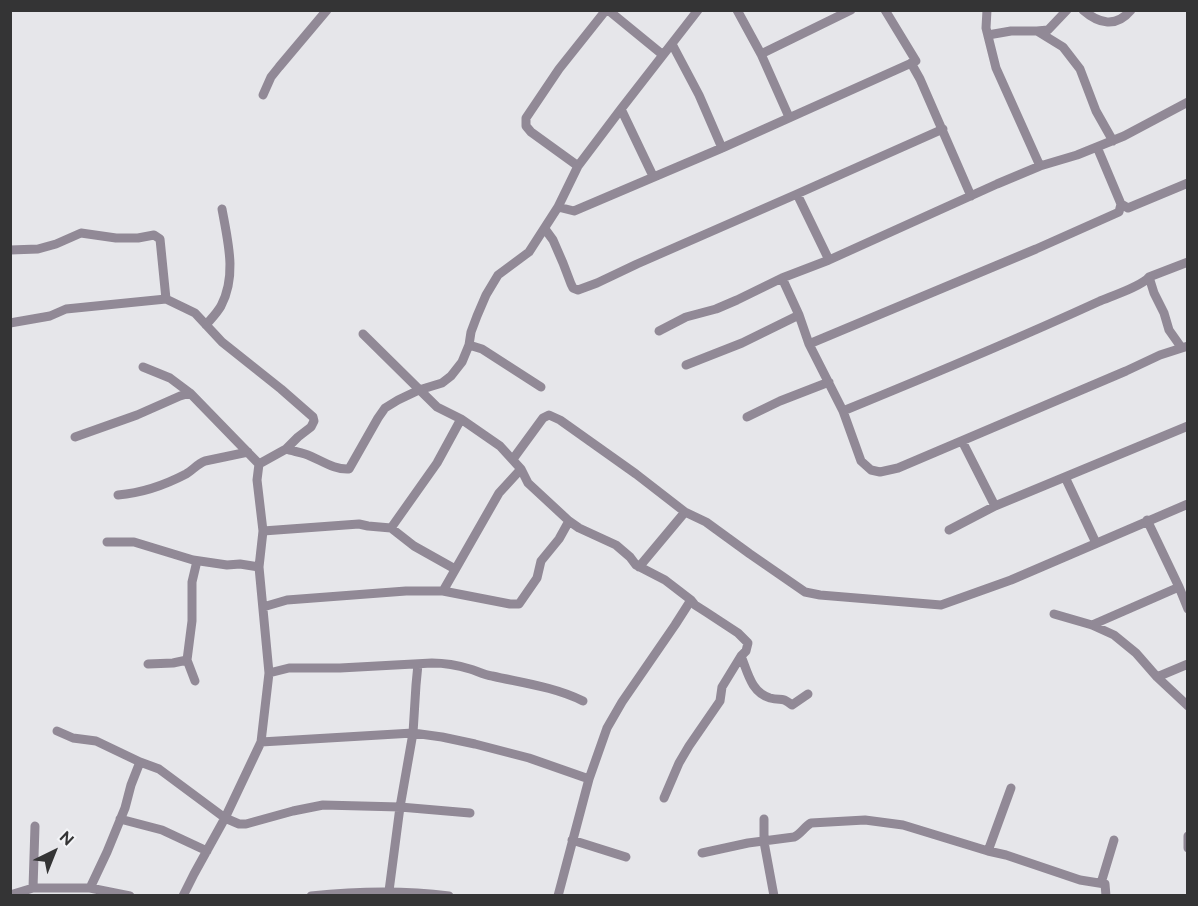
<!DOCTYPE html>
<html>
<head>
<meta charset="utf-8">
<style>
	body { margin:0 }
	#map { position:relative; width:1198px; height:906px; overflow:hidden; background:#e6e6ea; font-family:Raleway,sans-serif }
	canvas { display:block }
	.frame { position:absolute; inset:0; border:12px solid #343435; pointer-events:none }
	.north { position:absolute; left:24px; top:822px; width:60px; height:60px; -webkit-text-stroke:4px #f3f4f7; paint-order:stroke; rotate:43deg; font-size:16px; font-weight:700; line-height:24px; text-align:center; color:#343435 }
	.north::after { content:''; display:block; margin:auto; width:21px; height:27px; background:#343435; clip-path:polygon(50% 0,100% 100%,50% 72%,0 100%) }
</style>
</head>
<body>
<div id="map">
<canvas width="1198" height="906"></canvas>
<div class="frame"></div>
<div class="north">N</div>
</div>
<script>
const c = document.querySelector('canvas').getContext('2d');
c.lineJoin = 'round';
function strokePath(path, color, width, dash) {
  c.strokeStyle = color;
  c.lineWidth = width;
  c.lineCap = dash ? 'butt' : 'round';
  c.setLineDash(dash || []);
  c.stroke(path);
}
strokePath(new Path2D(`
	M 608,10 L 663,55
	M 737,10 L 761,54 L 789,117
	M 987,10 L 986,28 L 996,68 L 1040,166
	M 1083,10 C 1099,24 1116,28 1131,10
	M 1037,31 L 1048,30 L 1067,10
	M 988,35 L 1011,31 L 1037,31 L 1063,47 L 1080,69 L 1096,111 L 1113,141
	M 672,44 L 699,95 L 722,148
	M 761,54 L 851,10
	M 911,63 L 920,79 L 971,196
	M 263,95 L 271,77 L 279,67 L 327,10
	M 621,109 L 653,176
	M 578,166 L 531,132 L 526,126 L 526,118 L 559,69 L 606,10
	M 1121,204 L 1128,208 L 1188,183
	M 558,207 L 574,211 L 722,148 L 916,61 L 885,10
	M 545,229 L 553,240 L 563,263 L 571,284 L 573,288 L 578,290 L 597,283 L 637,264 L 797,194
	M 10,250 L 38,249 L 56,244 L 81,233 L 116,238 L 138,238 L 154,235 L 160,239 L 166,299
	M 829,260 L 797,194 L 943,129
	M 1149,277 L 1188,262
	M 782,278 L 799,315 L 809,344 L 843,411 L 861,461 L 871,470 L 880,472 L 898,468 L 1126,371 L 1160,355 L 1188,346
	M 10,323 L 50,316 L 66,309 L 166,299 L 195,313 L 222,342 L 281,389 L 313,417 L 314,421 L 311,427 L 298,437 L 286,449 L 259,464
	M 206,325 C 211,319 217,313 221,306 C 237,276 228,242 222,209
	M 659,331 L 686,317 L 716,309 L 737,300 L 782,278 L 829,260 L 997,184 L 1040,166 L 1077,155 L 1124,136 L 1188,102
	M 363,334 L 437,407 L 461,419 L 500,446 L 521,469 L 528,483 L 569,521 L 579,528 L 616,545 L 630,557 L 636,565 L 665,580 L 691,600 L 695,605 L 706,612 L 738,633 L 748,643 L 746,651 L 741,656 L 722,687 L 720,701 L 689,746 L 679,763 L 664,798
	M 809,344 L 1036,249 L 1119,212 L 1121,204 L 1097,147
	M 469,345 L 482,349 L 541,387
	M 686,365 L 742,343 L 799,315
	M 143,367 L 170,378 L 190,393 L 259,464
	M 843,411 C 929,376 1015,340 1100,301 C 1112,296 1142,286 1149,277 L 1154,293 L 1164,313 L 1169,330 L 1181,347
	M 747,417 L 780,401 L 829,382
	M 75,437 L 137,415 L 180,396 L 190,393
	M 962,441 L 995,506
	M 286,449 C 292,451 299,452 305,454 C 320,459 333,470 349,469 L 378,418 L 385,408 L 398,400 L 419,390 L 442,383 L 451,376 L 462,362 L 469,345 L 471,332 L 477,316 L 486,295 L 498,275 L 529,252 L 558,207 L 578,166 L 621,109 L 698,10
	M 513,459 L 543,418 L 549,415 L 560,420 L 636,474 L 685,512 L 706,522 L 750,554 L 805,592 L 820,595 L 941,605 L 1011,580 L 1188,504
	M 1065,477 L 1096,543
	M 118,495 C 142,493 165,485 186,474 C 193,470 197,464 205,461 L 248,452
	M 1147,520 L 1179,587 L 1188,609
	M 391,528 L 414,546 L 455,569
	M 949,530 L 995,506 L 1188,426
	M 263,531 L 359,524 L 368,526 L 391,528 L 437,463 L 461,419
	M 107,542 L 134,542 L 193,560 L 227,565 L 240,564 L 259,567
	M 639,567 L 685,512
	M 443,591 L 499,493 L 521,469
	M 263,607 L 287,600 L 406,591 L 443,591 L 510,604 L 519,604 L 537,578 L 541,561 L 559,539 L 569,521
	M 1054,614 L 1092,625 L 1114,635 L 1136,653 L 1157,677 L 1188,706
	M 1092,625 L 1179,587
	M 741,656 C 748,673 751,692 770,698 C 782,701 781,696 792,705 L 808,694
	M 148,664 L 173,663 L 187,660
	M 269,673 L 289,668 L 340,668 L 432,663 C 445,663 457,665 470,669 C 477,671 484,675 492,676 C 523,683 555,687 583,701
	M 1157,677 L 1188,664
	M 195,681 L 187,660 L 192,621 L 192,582 L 197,561
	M 57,731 L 73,738 L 96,741 L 140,762 L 159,769 L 225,818 L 239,824 L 246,824 L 293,811 L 323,805 L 400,807 L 470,813
	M 261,742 L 413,733 L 442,737 L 475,744 L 529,758 L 589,779
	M 120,819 L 162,830 L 207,851
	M 764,819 L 764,842 L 774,896
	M 1188,836 L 1188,848
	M 572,840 L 626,857
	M 988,851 L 1011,788
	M 702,853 L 748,843 L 794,837 C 801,834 804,827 811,823 L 865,820 L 903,825 L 988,851 L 1006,855 L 1080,880 L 1105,884 L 1106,896
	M 1101,883 L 1114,840
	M 33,888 L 35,826
	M 90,888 L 107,852 L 125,808 L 131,785 L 140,762
	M 389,891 L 400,807 L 413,733 L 416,685 L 418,664
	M 10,895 L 33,888 L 90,888 L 130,896
	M 183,896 L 194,874 L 225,818 L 261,742 L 269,673 L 259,567 L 263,531 L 257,480 L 259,464
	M 311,896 C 358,891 403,890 449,896
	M 558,896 L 589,779 L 607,728 L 622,702 L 675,625 L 691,600`), '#918996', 9);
</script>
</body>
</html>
